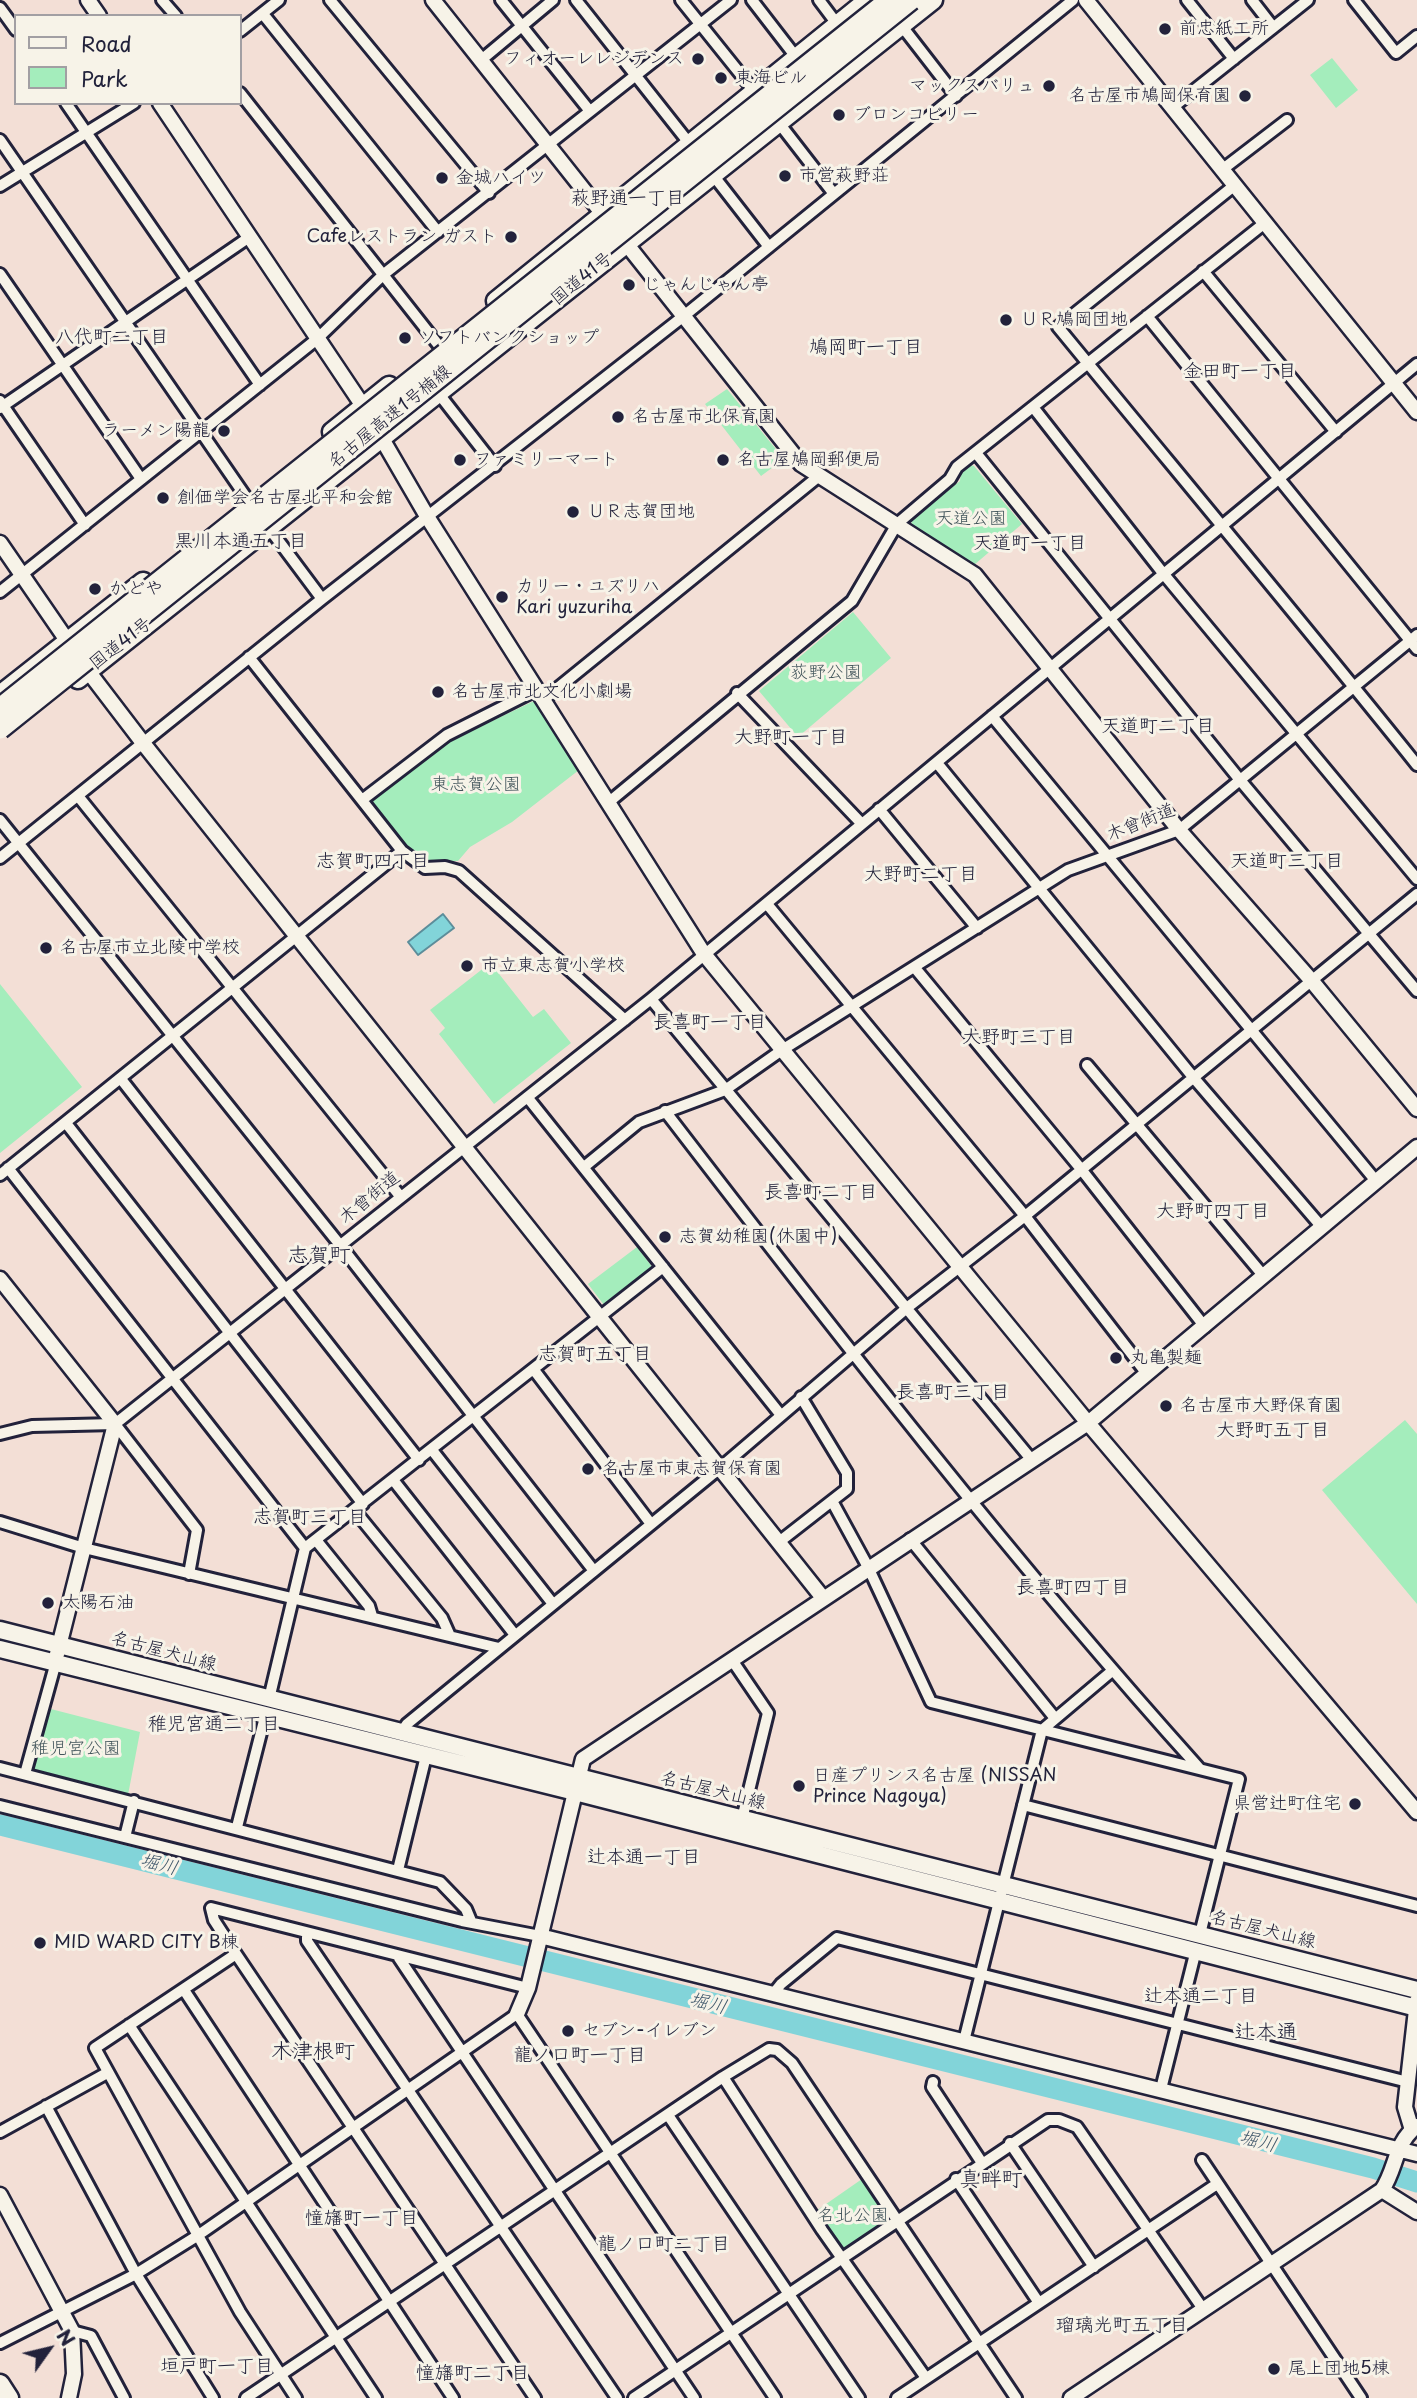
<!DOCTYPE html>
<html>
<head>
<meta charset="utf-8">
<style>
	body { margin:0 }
	#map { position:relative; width:1417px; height:2398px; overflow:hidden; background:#f3dfd6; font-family:"Playpen Sans",sans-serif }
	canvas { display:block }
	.legend { position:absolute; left:14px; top:14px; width:228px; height:91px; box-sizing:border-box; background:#f7f3e8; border:2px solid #a29fa3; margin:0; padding:9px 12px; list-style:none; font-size:21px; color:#22223b }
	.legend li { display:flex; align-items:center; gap:14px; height:35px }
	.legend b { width:35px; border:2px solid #a29fa3 }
	.north { position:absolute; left:14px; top:2314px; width:70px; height:70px; -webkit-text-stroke:5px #f7f3e8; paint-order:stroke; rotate:56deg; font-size:19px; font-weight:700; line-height:28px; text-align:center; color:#22223b }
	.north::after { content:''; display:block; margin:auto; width:24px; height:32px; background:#22223b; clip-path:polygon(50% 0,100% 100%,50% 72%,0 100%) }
</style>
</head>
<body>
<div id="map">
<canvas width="1417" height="2398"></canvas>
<ul class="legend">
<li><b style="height:9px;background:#f7f3e8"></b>Road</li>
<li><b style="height:19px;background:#a4edbc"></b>Park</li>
</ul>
<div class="north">N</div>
</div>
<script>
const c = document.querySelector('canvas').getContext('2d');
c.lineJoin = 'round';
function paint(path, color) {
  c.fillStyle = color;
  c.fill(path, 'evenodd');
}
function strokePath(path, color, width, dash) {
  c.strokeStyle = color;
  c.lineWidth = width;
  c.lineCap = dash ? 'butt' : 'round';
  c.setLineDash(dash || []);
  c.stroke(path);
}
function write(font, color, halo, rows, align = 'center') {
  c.font = font + ' "Playpen Sans","Klee One",sans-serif';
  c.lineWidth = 6;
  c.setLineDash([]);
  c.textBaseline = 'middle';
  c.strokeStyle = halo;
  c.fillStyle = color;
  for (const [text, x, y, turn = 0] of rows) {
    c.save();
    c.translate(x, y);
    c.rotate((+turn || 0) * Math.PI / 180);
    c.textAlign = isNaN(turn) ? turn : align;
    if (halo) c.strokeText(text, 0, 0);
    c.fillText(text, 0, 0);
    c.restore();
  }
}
paint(new Path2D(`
	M 1332,58 L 1358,90 L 1336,108 L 1310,75 Z
	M 727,389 L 784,459 L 761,476 L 705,404 Z
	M 968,464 L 974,466 L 1022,524 L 974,565 L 912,525 L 911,520 L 960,481 L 961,470 Z
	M 853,612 L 891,658 L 798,737 L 759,691 Z
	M 536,700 L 579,770 L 512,822 L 470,847 L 458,861 L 430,861 L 407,846 L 371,801 L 448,742 Z
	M 492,965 L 533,1017 L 544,1009 L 571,1043 L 494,1104 L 439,1034 L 445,1028 L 430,1010 L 485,967 Z
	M 0,984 L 82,1087 L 0,1153 Z
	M 637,1247 L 653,1268 L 604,1305 L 588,1284 Z
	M 1405,1420 L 1417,1434 L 1417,1604 L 1322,1490 Z
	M 47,1708 L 140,1732 L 128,1795 L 34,1773 L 31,1767 Z
	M 862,2179 L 887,2217 L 885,2225 L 847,2250 L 841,2248 L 816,2211 Z`), '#a4edbc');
const water = new Path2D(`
	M 443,914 L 454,928 L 418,955 L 408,942 Z`);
paint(water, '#82d4d9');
strokePath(water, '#5c8d9a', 2);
strokePath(new Path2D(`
	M 0,1825 L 1373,2168 L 1417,2182`), '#82d4d9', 21);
const minor = new Path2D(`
	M 162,0 L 176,16
	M 330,0 L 489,193
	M 501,0 L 589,110
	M 576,0 L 689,143
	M 681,0 L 754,91
	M 752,0 L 796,57
	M 819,0 L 837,24
	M 1187,0 L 1234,59
	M 1252,0 L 1273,27
	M 1354,0 L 1396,53 L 1417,36
	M 0,8 L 16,30
	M 263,14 L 438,232
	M 901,25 L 956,96
	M 240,31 L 279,0
	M 480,61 L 553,0
	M 240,93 L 440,347
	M 66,103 L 260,385
	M 1173,107 L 1308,0
	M 779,123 L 834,194
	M 0,140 L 248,500
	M 1223,169 L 1287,120
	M 713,175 L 769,247
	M 1235,185 L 1058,327 C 1177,472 1299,618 1417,765
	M 0,186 L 134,103
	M 1203,271 L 1336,432
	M 0,274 L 141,479
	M 1147,316 L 1417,649
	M 439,394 L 495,466
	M 0,401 L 85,525
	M 1033,407 L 1162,572 L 1417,879
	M 0,408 L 248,238
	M 976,453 L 1240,780 L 1417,991
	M 269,528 L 322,599
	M 0,592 L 317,339 L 384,274 L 731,0
	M 249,657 L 402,851 L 425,868 L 445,867 L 459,871 L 625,1020
	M 737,693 L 861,823
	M 543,700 L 819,476
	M 992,716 L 1376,1181
	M 937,763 L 1193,1077 L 1320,1225
	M 78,796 L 400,1196
	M 362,800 L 447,735 L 536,690
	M 609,802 L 852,601 L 897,524 L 950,479 L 957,467 L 1266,222
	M 879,809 L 977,928
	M 0,820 L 340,1245 L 594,1571
	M 0,858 L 322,599 L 685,315 L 1073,0
	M 767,904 L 1025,1216 L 1147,1374
	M 915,968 L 1081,1169 L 1205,1327
	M 651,999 L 1031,1459
	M 1087,1065 L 1262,1274
	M 121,1079 L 419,1460
	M 528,1098 L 780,1414
	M 665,1111 C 837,1335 1011,1559 1200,1769
	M 66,1123 L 363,1504
	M 584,1167 L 639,1122 L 725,1090 L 782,1050 L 1068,870 L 1179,830 L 1417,635
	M 8,1168 L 305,1548
	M 0,1175 L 402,851
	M 534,1370 L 651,1524
	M 115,1424 L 197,1530 L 189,1574
	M 0,1434 L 32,1426 L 115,1424 L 651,999 L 1417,364
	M 432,1450 L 553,1604
	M 394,1481 L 515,1635
	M 832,1501 L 868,1567 L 931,1702 L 1239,1779 L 1200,1934
	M 355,1511 L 442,1618 L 450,1636
	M 0,1522 L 84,1548 L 499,1648
	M 910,1539 L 1054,1717
	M 316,1540 L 369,1606 L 372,1616
	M 779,1542 L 847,1489 L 847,1473 L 801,1397
	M 732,1660 L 768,1713 L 742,1819
	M 269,1699 L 305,1548 L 663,1267
	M 401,1733 L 407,1724 L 720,1468 L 908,1307 L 1025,1216 L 1417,894
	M 0,1768 L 440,1882 L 466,1909 L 471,1921
	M 25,1774 L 56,1662
	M 1023,1805 L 1417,1906
	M 0,1806 L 462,1921 L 540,1936
	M 237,1827 L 265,1717
	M 125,1837 L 134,1801
	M 398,1870 L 426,1756
	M 307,1933 L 307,1941 L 617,2398
	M 236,1954 L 95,2048 L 240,2312 L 296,2398
	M 399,1958 L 694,2398
	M 528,1988 L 211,1908 L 214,1920 L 236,1954 L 535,2398
	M 184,1990 L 453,2398
	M 773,1994 L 781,1984 L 837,1938 L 1408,2082
	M 129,2025 L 376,2398
	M 964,2041 L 1042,1730 L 1112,1671
	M 723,2077 L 822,2230 L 926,2378
	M 933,2082 L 932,2087 L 982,2163
	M 1161,2089 L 1196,1950
	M 46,2106 L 136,2274 L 213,2398
	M 668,2115 L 859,2398
	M 0,2132 L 107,2073
	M 1010,2143 L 1094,2267
	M 1202,2160 L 1361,2398
	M 956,2179 L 1039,2303
	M 72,2331 L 91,2336 L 124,2398
	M 0,2343 L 136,2274 L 197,2236 L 517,2014 L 775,2398
	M 246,2398 L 723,2077 L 769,2049 L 777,2050 L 792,2063 L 1016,2398
	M 634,2398 L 1048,2120 L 1059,2120 L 1077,2127 L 1203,2309
	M 897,2398 L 1217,2184`);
const tertiary = new Path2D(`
	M 88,0 L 99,16
	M 433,0 L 801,464 L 975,575 L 1179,830 L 1311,980 L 1417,1109
	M 1086,0 L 1417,412
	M 160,103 L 363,406 L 428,518 L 704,954 L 1088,1423 L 1417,1812
	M 0,543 L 88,671 L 143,743 L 823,1598
	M 0,1279 L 115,1424 L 57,1654
	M 540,1936 L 1417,2154
	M 517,2014 L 528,1988 L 583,1759 L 1088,1423 L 1417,1147
	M 1412,2130 L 1405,2107 L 1417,2001
	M 1382,2190 L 1417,2212
	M 0,2195 L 72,2331 L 74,2374 L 69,2398
	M 1071,2398 L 1382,2190 C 1397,2168 1394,2143 1417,2126`);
const secondary = new Path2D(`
	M 0,1630 L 1417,1990
	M 0,1649 L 575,1792 L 1417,2008`);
const primary = new Path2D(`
	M 0,2384 L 9,2398`);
const trunk = new Path2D(`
	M 496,301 L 868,0
	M 332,432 L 389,386
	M 78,679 L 933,0
	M 0,695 L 143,582`);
strokePath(minor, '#22223b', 16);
strokePath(tertiary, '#22223b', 19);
strokePath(secondary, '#22223b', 21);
strokePath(primary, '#22223b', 23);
strokePath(trunk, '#22223b', 23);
strokePath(minor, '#f7f3e8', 10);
strokePath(tertiary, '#f7f3e8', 14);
strokePath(secondary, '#f7f3e8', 16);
strokePath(primary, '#f7f3e8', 18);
strokePath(trunk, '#f7f3e8', 18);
const motorwayBridge = new Path2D(`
	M 0,708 L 889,0
	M 0,729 L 911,0`);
strokePath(motorwayBridge, '#22223b', 24, []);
strokePath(motorwayBridge, '#f7f3e8', 19);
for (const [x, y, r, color] of [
	[1165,29,7,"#22223b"],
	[698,59,7,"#22223b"],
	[721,78,7,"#22223b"],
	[1049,86,7,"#22223b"],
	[1245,96,7,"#22223b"],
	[839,115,7,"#22223b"],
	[785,176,7,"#22223b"],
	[442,178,7,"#22223b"],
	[511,237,7,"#22223b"],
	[629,285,7,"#22223b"],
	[1006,320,7,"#22223b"],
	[405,338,7,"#22223b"],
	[618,417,7,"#22223b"],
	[224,431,7,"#22223b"],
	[460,460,7,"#22223b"],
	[723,460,7,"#22223b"],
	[163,498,7,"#22223b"],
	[573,512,7,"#22223b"],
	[95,589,7,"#22223b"],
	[502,597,7,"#22223b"],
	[438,692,7,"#22223b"],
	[46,948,7,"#22223b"],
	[467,966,7,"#22223b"],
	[665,1237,7,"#22223b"],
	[1116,1358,7,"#22223b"],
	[1166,1406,7,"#22223b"],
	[588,1469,7,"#22223b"],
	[48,1603,7,"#22223b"],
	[799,1786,7,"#22223b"],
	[1355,1804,7,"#22223b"],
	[40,1943,7,"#22223b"],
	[568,2031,7,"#22223b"],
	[1274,2369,7,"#22223b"]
]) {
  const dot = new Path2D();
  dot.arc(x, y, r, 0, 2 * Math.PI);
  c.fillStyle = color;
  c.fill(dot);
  strokePath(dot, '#f7f3e8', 2.5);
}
write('18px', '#22223b', '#f7f3e8', [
	["前忠紙工所",1179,29],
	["フィオーレレジデンス",684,59,"right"],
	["東海ビル",735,78],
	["マックスバリュ",1035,86,"right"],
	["名古屋市鳩岡保育園",1231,96,"right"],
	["ブロンコビリー",853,115],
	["市営萩野荘",799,176],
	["金城ハイツ",456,178],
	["Cafeレストラン ガスト",497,237,"right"],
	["じゃんじゃん亭",643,285],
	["ＵＲ鳩岡団地",1020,320],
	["ソフトバンクショップ",419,338],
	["名古屋市北保育園",632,417],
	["ラーメン陽龍",210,431,"right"],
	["ファミリーマート",474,460],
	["名古屋鳩岡郵便局",737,460],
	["創価学会名古屋北平和会館",177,498],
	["ＵＲ志賀団地",587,512],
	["カリー・ユズリハ",516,587],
	["Kari yuzuriha",516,608],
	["かどや",109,589],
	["名古屋市北文化小劇場",452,692],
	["名古屋市立北陵中学校",60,948],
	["市立東志賀小学校",481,966],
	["志賀幼稚園(休園中)",679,1237],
	["丸亀製麺",1130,1358],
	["名古屋市大野保育園",1180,1406],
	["名古屋市東志賀保育園",602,1469],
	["太陽石油",62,1603],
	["日産プリンス名古屋 (NISSAN",813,1776],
	["Prince Nagoya)",813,1797],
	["県営辻町住宅",1341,1804,"right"],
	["MID WARD CITY B棟",54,1943],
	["セブン-イレブン",582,2031],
	["尾上団地5棟",1288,2369]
], 'left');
write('18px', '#22223b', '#f7f3e8', [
	["国道41号",582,279,-39],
	["名古屋高速1号楠線",390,417,-39],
	["国道41号",121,644,-38],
	["木曾街道",1141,823,-22],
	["木曾街道",370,1198,-39],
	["名古屋犬山線",164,1652,15],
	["名古屋犬山線",713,1791,14],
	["名古屋犬山線",1263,1930,14]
]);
write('18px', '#42555b', '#f7f3e8', [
	["天道公園",971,519],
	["荻野公園",826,673],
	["東志賀公園",476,785],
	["稚児宮公園",76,1749],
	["名北公園",853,2216]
]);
write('19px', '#22223b', '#f7f3e8', [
	["萩野通一丁目",628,199],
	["八代町二丁目",112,338],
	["鳩岡町一丁目",866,348],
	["金田町一丁目",1240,372],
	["黒川本通五丁目",241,542],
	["天道町一丁目",1030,544],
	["天道町二丁目",1158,727],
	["大野町一丁目",791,738],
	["志賀町四丁目",373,862],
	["天道町三丁目",1287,862],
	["大野町二丁目",921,875],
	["長喜町一丁目",710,1023],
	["大野町三丁目",1019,1038],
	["長喜町二丁目",821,1193],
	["大野町四丁目",1213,1212],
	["志賀町五丁目",595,1355],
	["長喜町三丁目",953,1393],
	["大野町五丁目",1273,1431],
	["志賀町三丁目",310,1518],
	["長喜町四丁目",1073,1588],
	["稚児宮通二丁目",214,1725],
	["辻本通一丁目",644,1858],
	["辻本通二丁目",1201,1997],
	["龍ノ口町一丁目",580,2056],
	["憧旛町一丁目",362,2219],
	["龍ノ口町二丁目",664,2245],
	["瑠璃光町五丁目",1122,2326],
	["垣戸町一丁目",217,2367],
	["憧旛町二丁目",473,2374]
]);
write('italic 19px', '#3f576a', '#f7f3e8', [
	["堀川",159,1865,14],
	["堀川",708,2004,14],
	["堀川",1258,2142,14]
]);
write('21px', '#22223b', '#f7f3e8', [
	["志賀町",319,1256],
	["辻本通",1266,2033],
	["木津根町",313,2052],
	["真畔町",991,2180]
]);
</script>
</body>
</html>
